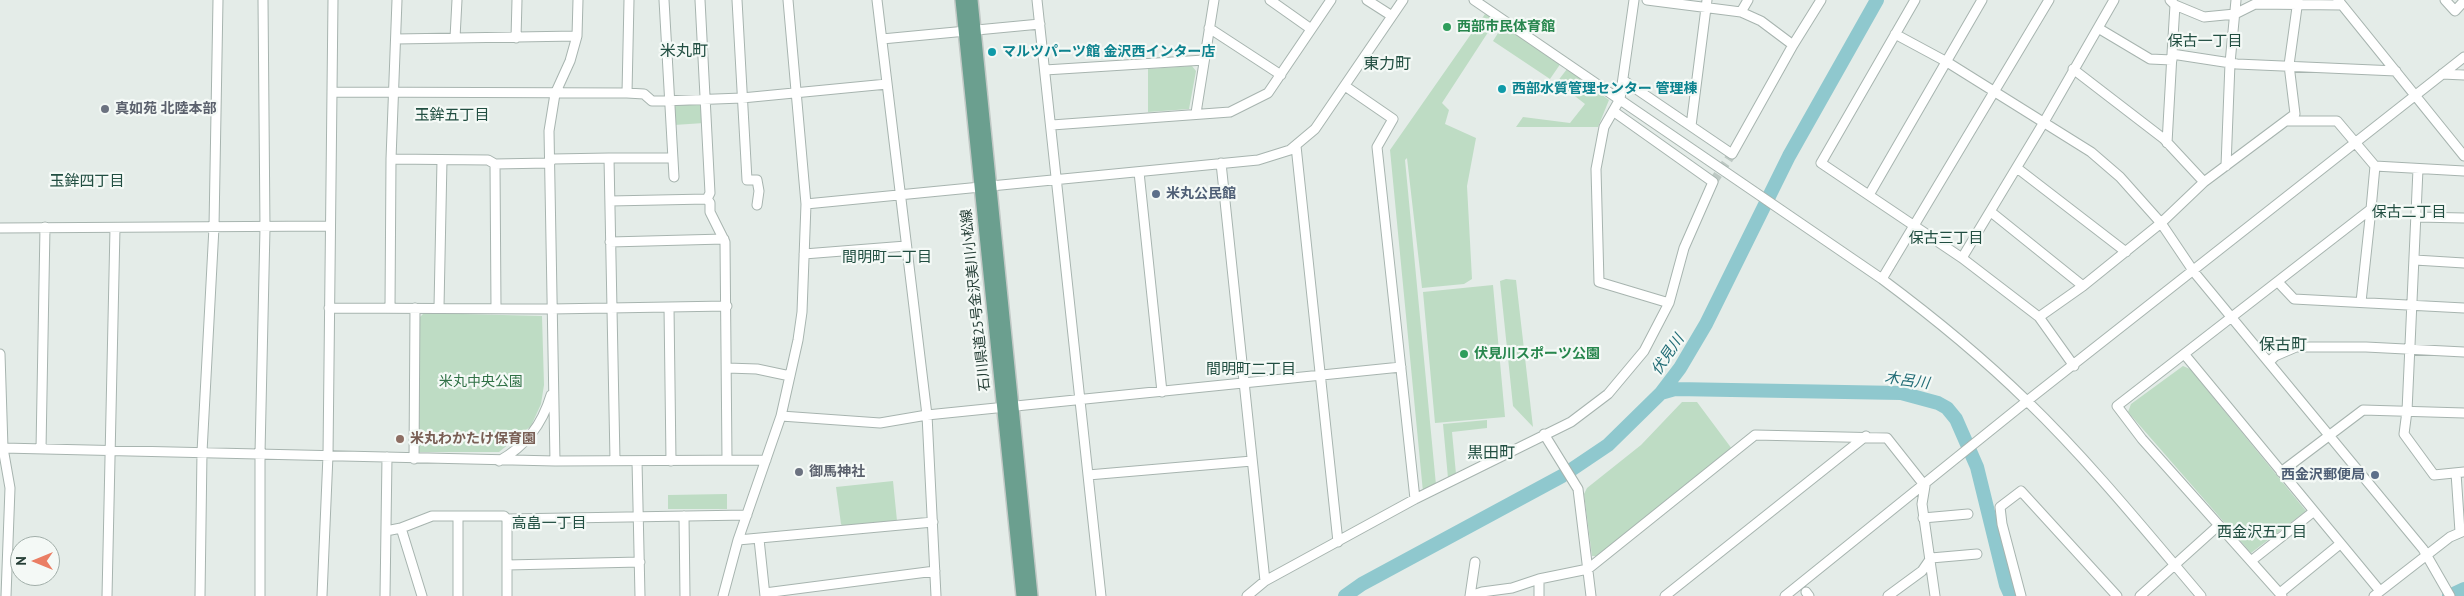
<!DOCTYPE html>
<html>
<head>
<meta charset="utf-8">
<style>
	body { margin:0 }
	#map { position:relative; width:2464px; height:596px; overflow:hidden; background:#e4ece8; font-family:"PT Sans",sans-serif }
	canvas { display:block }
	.north { position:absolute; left:10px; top:536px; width:50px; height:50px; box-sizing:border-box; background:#f4f9f6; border:1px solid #a1aea9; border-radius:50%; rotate:270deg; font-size:14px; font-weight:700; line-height:20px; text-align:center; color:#243d35 }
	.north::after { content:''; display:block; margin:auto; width:18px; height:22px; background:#ea7e64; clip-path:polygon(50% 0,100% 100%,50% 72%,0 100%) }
</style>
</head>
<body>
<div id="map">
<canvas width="2464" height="596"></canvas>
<div class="north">N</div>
</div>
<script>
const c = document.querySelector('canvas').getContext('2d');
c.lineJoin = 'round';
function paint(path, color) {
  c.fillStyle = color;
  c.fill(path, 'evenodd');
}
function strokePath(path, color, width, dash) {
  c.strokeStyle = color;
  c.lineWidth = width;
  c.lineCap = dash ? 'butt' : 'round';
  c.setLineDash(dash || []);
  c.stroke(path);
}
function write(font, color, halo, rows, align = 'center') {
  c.font = font + ' "PT Sans","Noto Sans JP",sans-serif';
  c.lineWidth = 4.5;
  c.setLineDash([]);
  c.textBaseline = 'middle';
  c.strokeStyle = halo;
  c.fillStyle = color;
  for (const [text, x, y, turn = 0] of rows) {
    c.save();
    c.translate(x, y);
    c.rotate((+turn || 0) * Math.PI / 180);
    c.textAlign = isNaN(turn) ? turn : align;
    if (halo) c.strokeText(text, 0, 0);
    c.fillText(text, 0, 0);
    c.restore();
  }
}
paint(new Path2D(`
	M 1485,14 L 1496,20 L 1442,103 L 1449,110 L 1445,124 L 1476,138 L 1467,186 L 1472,279 L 1464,284 L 1422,288 L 1407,158 L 1405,160 L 1436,485 L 1423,492 L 1390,150 Z
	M 1503,25 L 1561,63 L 1550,79 L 1493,41 Z
	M 1192,66 L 1196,71 L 1189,109 L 1148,112 L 1148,69 Z
	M 1567,69 L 1609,100 L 1598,127 L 1516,127 L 1523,117 L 1570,123 L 1585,104 L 1557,82 Z
	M 701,102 L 704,123 L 674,125 L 673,105 Z
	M 1506,279 L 1516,280 L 1533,427 L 1513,406 L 1500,281 Z
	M 1493,285 L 1505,417 L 1435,423 L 1423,292 Z
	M 424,313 L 542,316 L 544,385 L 541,404 L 531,426 L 499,452 L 418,452 L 420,317 Z
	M 2183,366 L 2190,369 L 2306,511 L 2251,553 L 2128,412 L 2131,404 Z
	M 1682,402 L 1697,402 L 1732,449 L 1598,556 L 1592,556 L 1584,494 L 1587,488 L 1641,445 Z
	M 1487,420 L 1487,428 L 1452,432 L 1456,474 L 1448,478 L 1443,424 Z
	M 893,481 L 897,521 L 844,528 L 841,524 L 836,487 Z
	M 727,494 L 727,509 L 668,509 L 668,495 Z`), '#bedcc4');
strokePath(new Path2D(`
	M 1661,393 L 1675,389 L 1901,393 L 1938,403 L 1947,408 L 1956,419 L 1977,467 L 2006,585 L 2011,596
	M 1345,596 L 1362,584 L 1562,476 L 1608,445 L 1661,393 L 1680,368 L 1706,324 L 1789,156 L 1877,0
	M 2449,596 L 2464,589`), '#8fc8ce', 14);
strokePath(new Path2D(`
	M 1713,182 L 1732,154`), '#bec9c4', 9, [9, 4.5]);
const minor = new Path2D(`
	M 578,0 L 577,36 L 570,61 L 555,94 L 549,131 L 555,461 L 766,460
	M 664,0 L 674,177
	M 700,0 L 710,193 L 707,199 L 710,203 L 710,212 L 725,242 L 727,460
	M 737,0 L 747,180 L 757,180 L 759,191 L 757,205
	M 877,0 L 927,415 L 936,596
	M 1037,0 L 1101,596
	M 1270,0 L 1311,29
	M 1367,0 L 1392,16
	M 1474,0 L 1882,279 C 1933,317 1982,357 2027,401 C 2089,461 2145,530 2201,596
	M 1634,0 L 1620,99 L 1604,127 L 1596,169 L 1599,282 L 1669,303
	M 1647,0 L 1741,12 L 1761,21 L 1793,45
	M 1915,0 L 1821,163 L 1962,258 L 2039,317 L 2083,286 L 2161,223 L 2204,182 L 2295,114 L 2289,65 L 2298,0
	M 2170,0 L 2175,5 L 2172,54 L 2237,64 L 2396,71
	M 2338,0 L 2464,156
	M 2445,0 L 2455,11 L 2464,1
	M 2175,5 L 2204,17 L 2235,14 L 2255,4 L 2342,5
	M 1741,12 L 1748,0
	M 1209,28 L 1281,75
	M 2098,28 L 2150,59 L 2172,60
	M 1895,34 L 1947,62 L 2091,152 L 2120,177 L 2161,223 L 2194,272 L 2423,549 L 2450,596
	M 455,38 L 457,0
	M 516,38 L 517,0
	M 396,39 L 577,36
	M 882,39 L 1040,24
	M 2073,69 L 2164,139 L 2204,182
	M 1045,70 L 1204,60
	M 2442,74 L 2464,75
	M 1623,80 L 1732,154 L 1793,45 L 1821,0
	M 332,92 L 627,93 L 644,94 L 652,101 L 663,101 L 742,98 L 887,84
	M 627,93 L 629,0
	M 1196,113 L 1214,0
	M 1052,125 L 1230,112 L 1268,93 L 1331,0
	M 1691,126 L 1707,0
	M 2167,143 L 2172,54
	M 1296,146 L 1338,542
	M 609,158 L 673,158
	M 391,159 L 488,160 L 495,164 L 549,163 L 553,159 L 609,158 L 615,460
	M 1221,163 L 1265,581
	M 495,164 L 496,308
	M 2226,166 L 2230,63 L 2236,0
	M 2375,166 L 2464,171
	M 2017,168 L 2126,252
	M 2418,169 L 2407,411 L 2404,434 L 2434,475 L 2464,472
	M 1139,172 L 1162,392
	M 1869,195 L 1982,0
	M 610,201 L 707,199
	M 806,204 L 1258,160 L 1290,150 L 1315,129 L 1403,0
	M 1991,212 L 2083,286
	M 2417,217 L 2464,218
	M 0,228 L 330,226
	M 610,242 L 724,239
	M 804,254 L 906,246
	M 1962,258 L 2044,122 L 2114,0
	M 2415,260 L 2464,263
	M 1882,279 L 2049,0
	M 2278,282 L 2294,299 L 2464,308
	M 2361,302 L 2371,209
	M 390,307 L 391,159 L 397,0
	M 439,307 L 442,160
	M 669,307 L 671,461
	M 329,308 L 551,309 L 727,306
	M 2039,317 L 2074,366
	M 0,354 L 3,448 L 10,488 L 6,596
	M 2185,355 L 2380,591
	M 2269,362 L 2275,356 L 2296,347 L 2366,347 L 2464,352
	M 727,368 L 757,369 L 790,376
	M 781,416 L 880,423 L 927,415 L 1401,367
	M 1544,434 L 1578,489 L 1591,596
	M 3,448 L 555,461
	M 41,449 L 45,227
	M 414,459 L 415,308
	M 499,461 C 526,446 542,425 551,395
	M 637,461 L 640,596
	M 2281,472 L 2363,410 L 2464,413
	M 2456,473 L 2460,532
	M 1088,475 L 1252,461
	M 1415,499 L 1571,422 L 1608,394 L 1644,351 L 1669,303 L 1684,248 L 1713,182 L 1613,111
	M 458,516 L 458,596
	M 684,516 L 685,596
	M 1923,518 L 1968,514
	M 507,519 L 507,596
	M 401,528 L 422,596
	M 386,531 L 401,528 L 432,516 L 504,516 L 507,519 L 747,515
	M 759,539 L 765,596
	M 738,540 L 933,522
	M 1931,558 L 1977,554
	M 2251,561 L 2313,512
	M 507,565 L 640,562
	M 1806,592 L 1809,596
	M 765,593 L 935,571
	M 2280,593 L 2340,544
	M 107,596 L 115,228
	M 200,596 L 202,452 L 214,227 L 218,0
	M 260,596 L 260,453 L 265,228 L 263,0
	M 322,596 L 328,455 L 333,0
	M 385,596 L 387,457
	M 723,596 L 738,540 L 781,416 L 798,340 L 802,312 L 806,204 L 788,0
	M 1247,596 L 1265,581 L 1415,499 L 1377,147 L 1393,119 L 1345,86
	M 1470,596 L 1482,592 L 1512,588 L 1539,579 L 1588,569 L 1755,435 L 1887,438 L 1925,486 L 1922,504 L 1935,596
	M 1470,596 L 1475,562
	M 1539,596 L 1539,579
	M 1665,596 L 1866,436
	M 1785,596 L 2027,401 L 2464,57
	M 1888,596 L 1922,571 L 1931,558
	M 2021,596 L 2002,524 L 2000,507 L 2021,491 L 2117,596
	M 2140,596 L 2219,525
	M 2282,596 L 2142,439 L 2117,406 L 2371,209 L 2375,166 L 2337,121 L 2286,121
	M 2374,596 L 2450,537 L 2464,531`);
const major = new Path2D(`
	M 961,0 L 1022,596
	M 972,0 L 1032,596`);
strokePath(minor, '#a7b4af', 11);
strokePath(major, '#c2c9c6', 14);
strokePath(minor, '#fff', 9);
strokePath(major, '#6b9f8f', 11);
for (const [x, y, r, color] of [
	[1447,27,5,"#2e9e5b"],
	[992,52,5,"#0f9aa8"],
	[1502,89,5,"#0f9aa8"],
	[105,109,5,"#6b7280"],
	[1156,194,5,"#5c6f8a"],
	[1464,354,5,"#2e9e5b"],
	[400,439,5,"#8d6e63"],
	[799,472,5,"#6b7280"],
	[2375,475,5,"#5c6f8a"]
]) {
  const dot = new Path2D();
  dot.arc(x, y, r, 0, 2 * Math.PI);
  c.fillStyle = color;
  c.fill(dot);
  strokePath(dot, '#f4f9f6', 2);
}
write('bold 14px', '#27864d', '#f4f9f6', [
	["西部市民体育館",1457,27],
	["伏見川スポーツ公園",1474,354]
], 'left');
write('bold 14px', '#0d838f', '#f4f9f6', [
	["マルツパーツ館 金沢西インター店",1002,52],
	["西部水質管理センター 管理棟",1512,89]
], 'left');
write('bold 14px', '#5b616d', '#f4f9f6', [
	["真如苑 北陸本部",115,109],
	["御馬神社",809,472]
], 'left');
write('bold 14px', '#4e5e75', '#f4f9f6', [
	["米丸公民館",1166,194],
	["西金沢郵便局",2365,475,"right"]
], 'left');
write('14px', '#243d35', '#f4f9f6', [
	["石川県道25号金沢美川小松線",976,300,-96]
]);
write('14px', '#307146', '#f4f9f6', [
	["米丸中央公園",481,382]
]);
write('bold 14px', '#785e54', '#f4f9f6', [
	["米丸わかたけ保育園",410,439]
], 'left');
write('15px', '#214e41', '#f4f9f6', [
	["保古一丁目",2205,42],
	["玉鉾五丁目",452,116],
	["玉鉾四丁目",87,182],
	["保古二丁目",2409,213],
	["保古三丁目",1946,239],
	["間明町一丁目",887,258],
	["間明町二丁目",1251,370],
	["高畠一丁目",549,524],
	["西金沢五丁目",2262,533]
]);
write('italic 15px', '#216c76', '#f4f9f6', [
	["伏見川",1668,355,-56],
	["木呂川",1907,381,8]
]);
write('16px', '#214e41', '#f4f9f6', [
	["米丸町",684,51],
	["東力町",1387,64],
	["保古町",2283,345],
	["黒田町",1491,453]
]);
</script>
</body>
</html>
